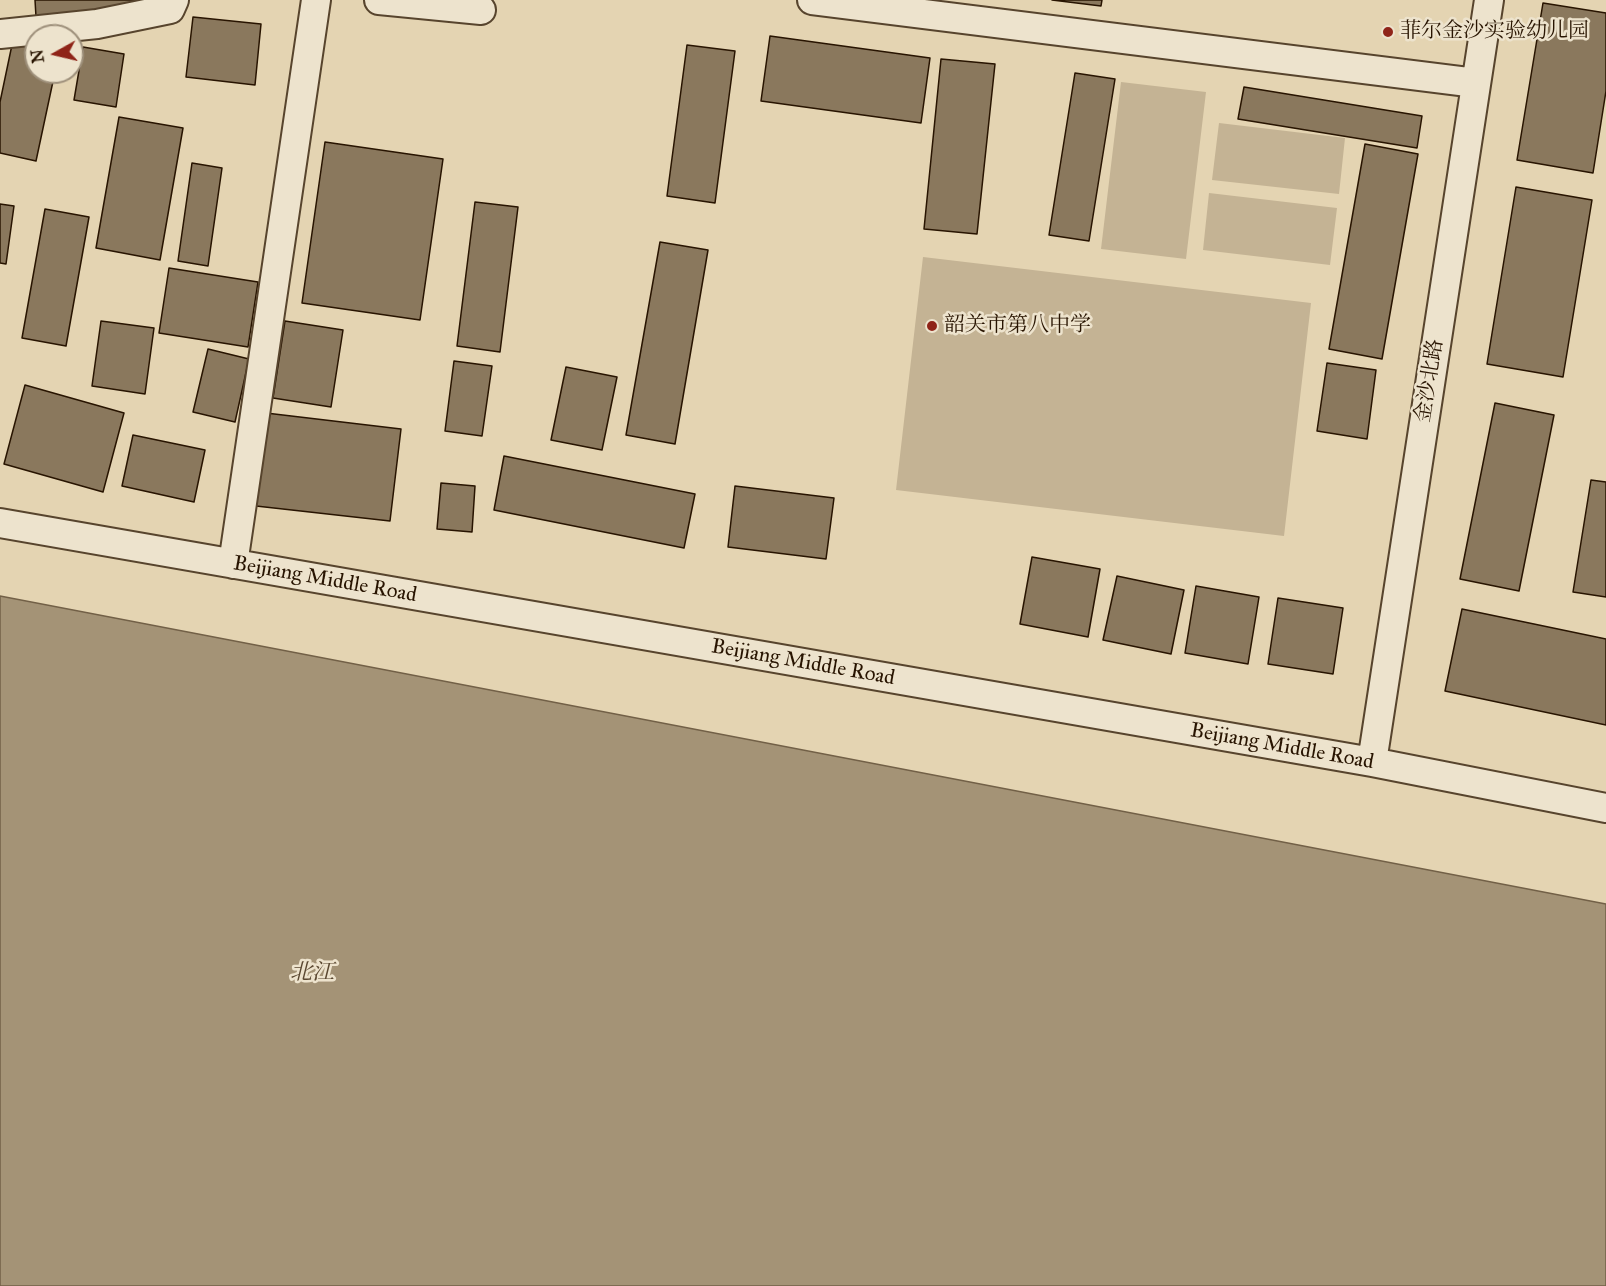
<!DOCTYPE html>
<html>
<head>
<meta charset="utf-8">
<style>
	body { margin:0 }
	#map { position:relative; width:1606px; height:1286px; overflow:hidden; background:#e4d4b2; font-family:"IM FELL Great Primer",serif }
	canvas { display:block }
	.north { position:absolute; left:24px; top:24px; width:60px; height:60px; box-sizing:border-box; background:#ede3cd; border:2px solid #9e907b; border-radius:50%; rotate:262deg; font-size:16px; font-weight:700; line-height:24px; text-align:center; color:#281401 }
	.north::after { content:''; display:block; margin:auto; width:21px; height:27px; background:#8f2418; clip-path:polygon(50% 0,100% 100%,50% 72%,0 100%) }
</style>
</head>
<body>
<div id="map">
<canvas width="1606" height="1286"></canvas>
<div class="north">N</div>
</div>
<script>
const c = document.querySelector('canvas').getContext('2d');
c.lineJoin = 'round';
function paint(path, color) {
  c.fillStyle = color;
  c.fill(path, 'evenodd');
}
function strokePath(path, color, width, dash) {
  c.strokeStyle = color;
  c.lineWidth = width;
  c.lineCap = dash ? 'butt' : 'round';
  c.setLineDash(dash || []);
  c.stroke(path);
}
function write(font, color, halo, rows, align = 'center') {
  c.font = font + ' "IM FELL Great Primer","Noto Serif SC",serif';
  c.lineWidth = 5;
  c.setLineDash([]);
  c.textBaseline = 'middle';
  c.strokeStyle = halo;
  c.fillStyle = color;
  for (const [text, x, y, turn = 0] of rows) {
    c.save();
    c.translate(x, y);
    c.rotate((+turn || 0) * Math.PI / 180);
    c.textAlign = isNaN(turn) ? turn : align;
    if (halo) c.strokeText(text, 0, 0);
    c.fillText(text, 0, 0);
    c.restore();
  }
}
paint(new Path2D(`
	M 1121,82 L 1206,92 L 1186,259 L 1101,249 Z
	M 1219,123 L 1345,138 L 1339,194 L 1212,180 Z
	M 1209,193 L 1337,208 L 1330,265 L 1203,250 Z
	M 923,257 L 1311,303 L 1284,536 L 896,490 Z`), '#c4b394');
const water = new Path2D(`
	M 0,596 L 1606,904 L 1606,1286 L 0,1286 Z`);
paint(water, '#a49376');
strokePath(water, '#726047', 1.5);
const building = new Path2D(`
	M 35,0 L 153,0 L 154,6 L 36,17 Z
	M 1052,0 L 1102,0 L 1101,6 Z
	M 1543,3 L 1606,13 L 1606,91 L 1593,173 L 1517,160 Z
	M 193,17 L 261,24 L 255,85 L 186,77 Z
	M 770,36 L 930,58 L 921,123 L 761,101 Z
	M 13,40 L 36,44 L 36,72 L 55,72 L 36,161 L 0,153 L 0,102 Z
	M 687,45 L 735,51 L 715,203 L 667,196 Z
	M 83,47 L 124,54 L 116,107 L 74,100 Z
	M 941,59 L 995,64 L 977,234 L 924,229 Z
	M 1075,73 L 1115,79 L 1089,241 L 1049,235 Z
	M 1244,87 L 1422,116 L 1417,148 L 1238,119 Z
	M 119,117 L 183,128 L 160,260 L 96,248 Z
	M 325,142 L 443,159 L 420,320 L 302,303 Z
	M 1365,144 L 1418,154 L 1382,359 L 1329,349 Z
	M 192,163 L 222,168 L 208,266 L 178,261 Z
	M 1516,187 L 1592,200 L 1563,377 L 1487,364 Z
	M 475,202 L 518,207 L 500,352 L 457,346 Z
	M 0,204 L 14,206 L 6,264 L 0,263 Z
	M 45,209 L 89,217 L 66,346 L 22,338 Z
	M 660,242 L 708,250 L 675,444 L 626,435 Z
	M 169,268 L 258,282 L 248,347 L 159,333 Z
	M 101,321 L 154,328 L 145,394 L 92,386 Z
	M 285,321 L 343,330 L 331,407 L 273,398 Z
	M 208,349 L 249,359 L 235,422 L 193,412 Z
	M 454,361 L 492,366 L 482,436 L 445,431 Z
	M 1327,363 L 1376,370 L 1367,439 L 1317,431 Z
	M 566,367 L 617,377 L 602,450 L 551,440 Z
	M 25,385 L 124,413 L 103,492 L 4,464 Z
	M 1495,403 L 1554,415 L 1519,591 L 1460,579 Z
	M 266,413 L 401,429 L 390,521 L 256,506 Z
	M 133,435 L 205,450 L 194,502 L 122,486 Z
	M 504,456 L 695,494 L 684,548 L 494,510 Z
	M 1591,480 L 1606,482 L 1606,597 L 1573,592 Z
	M 441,483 L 475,486 L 472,532 L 437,529 Z
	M 735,486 L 834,498 L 826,559 L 728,547 Z
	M 1032,557 L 1100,569 L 1088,637 L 1020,624 Z
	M 1117,576 L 1184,590 L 1171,654 L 1103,640 Z
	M 1196,586 L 1259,597 L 1248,664 L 1185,653 Z
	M 1278,598 L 1343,608 L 1333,674 L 1268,664 Z
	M 1462,609 L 1606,639 L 1606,725 L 1445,691 Z`);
paint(building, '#8a785d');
strokePath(building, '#281401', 1.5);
const minor = new Path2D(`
	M 379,0 L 481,10
	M 812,0 L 1476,83
	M 0,34 L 97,24 L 170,9 L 174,0
	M 0,523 L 1372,762 L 1606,808
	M 233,564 L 316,0
	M 1372,762 L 1489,0`);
strokePath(minor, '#57442d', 32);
strokePath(minor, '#ede3cd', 28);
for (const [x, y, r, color] of [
	[1388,32,6,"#8f2418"],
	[932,326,6,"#8f2418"]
]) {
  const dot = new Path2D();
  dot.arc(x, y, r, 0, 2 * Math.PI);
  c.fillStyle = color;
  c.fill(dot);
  strokePath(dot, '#ede3cd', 2);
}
write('21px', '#281401', '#ede3cd', [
	["菲尔金沙实验幼儿园",1400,32],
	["韶关市第八中学",944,326]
], 'left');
write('21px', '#281401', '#ede3cd', [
	["金沙北路",1430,381,-81],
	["Beijiang Middle Road",325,580,10],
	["Beijiang Middle Road",803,663,10],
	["Beijiang Middle Road",1282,747,10]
]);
write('italic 22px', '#5a4730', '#ede3cd', [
	["北江",312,974]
]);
</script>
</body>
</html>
